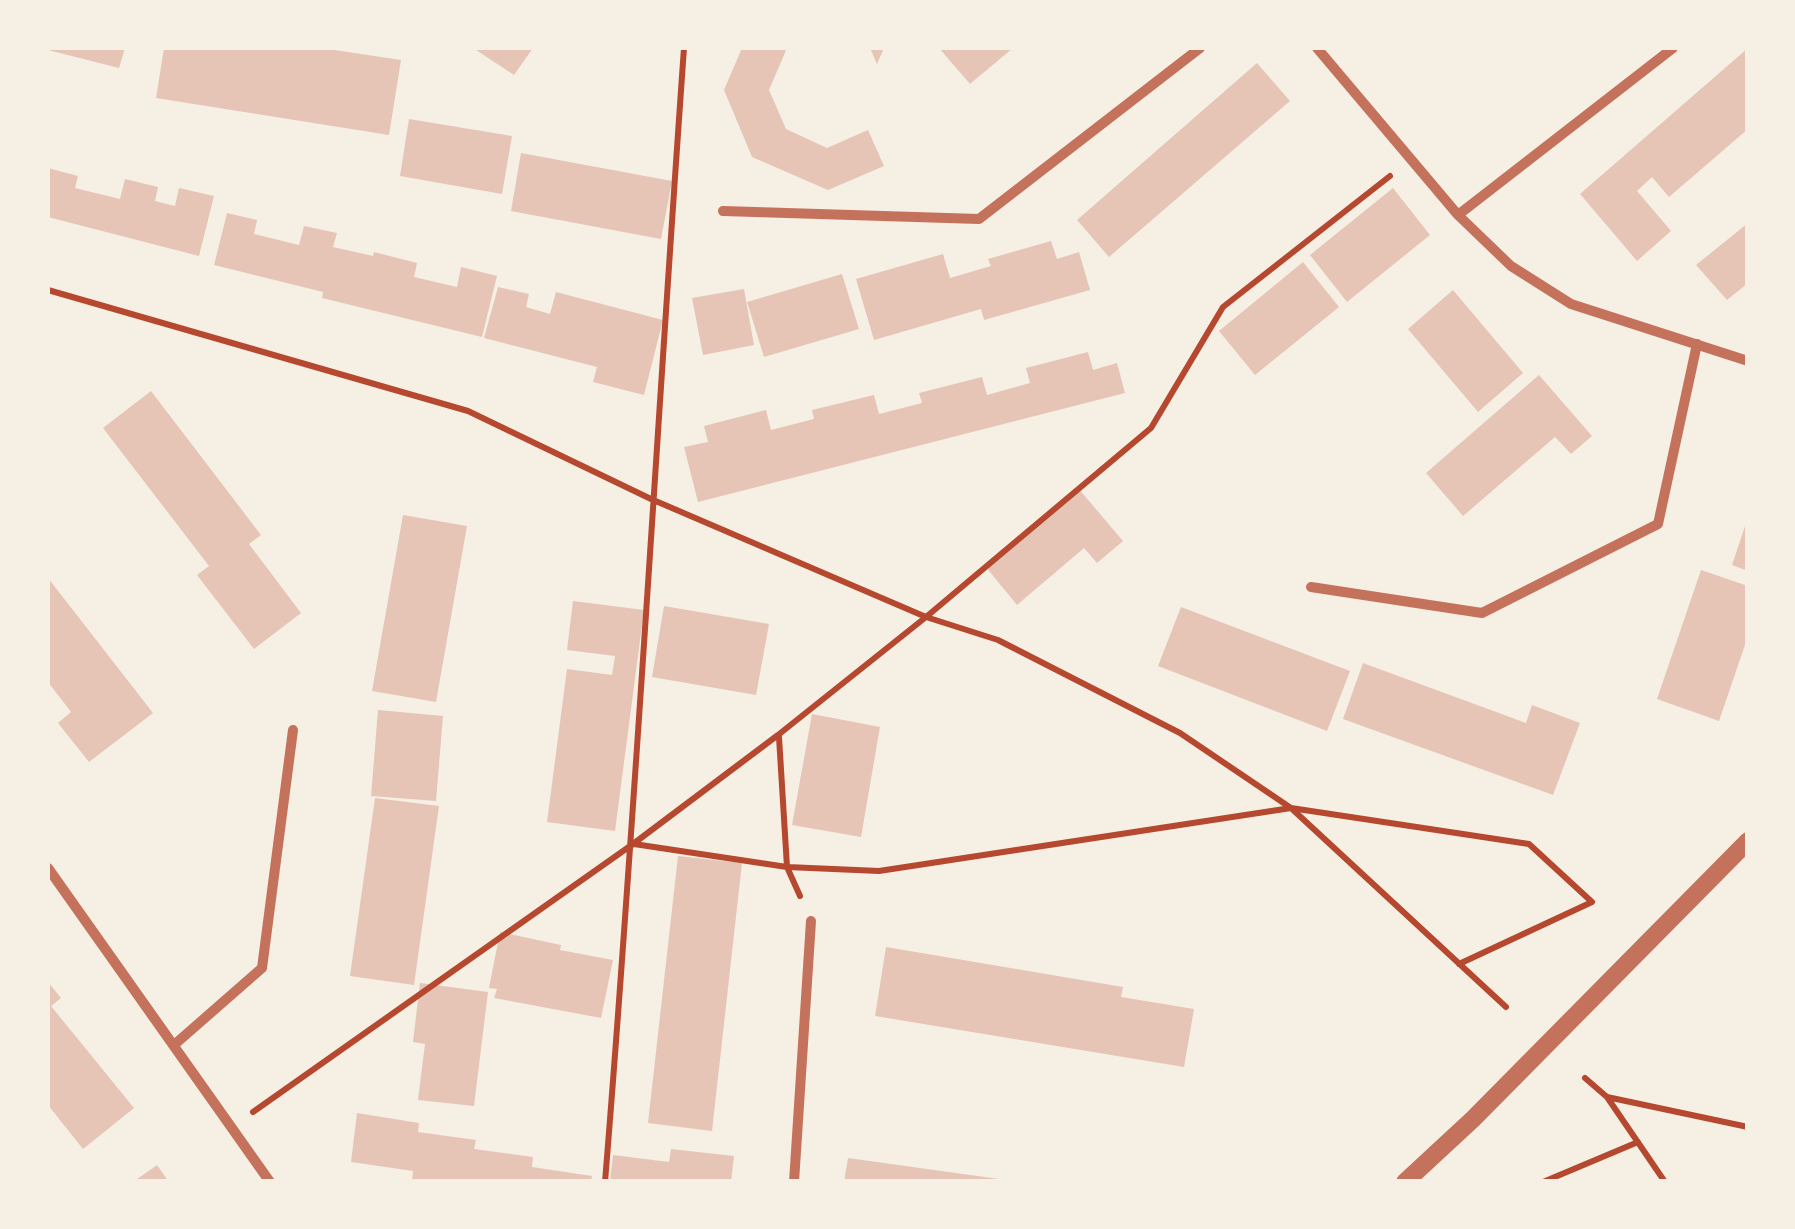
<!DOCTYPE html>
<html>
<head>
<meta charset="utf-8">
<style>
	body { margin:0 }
	#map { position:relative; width:1795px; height:1229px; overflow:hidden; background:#f6efe4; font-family:Quicksand,sans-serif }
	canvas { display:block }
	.frame { position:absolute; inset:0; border:50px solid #f6efe4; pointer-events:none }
</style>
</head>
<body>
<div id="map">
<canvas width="1795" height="1229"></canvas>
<div class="frame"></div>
</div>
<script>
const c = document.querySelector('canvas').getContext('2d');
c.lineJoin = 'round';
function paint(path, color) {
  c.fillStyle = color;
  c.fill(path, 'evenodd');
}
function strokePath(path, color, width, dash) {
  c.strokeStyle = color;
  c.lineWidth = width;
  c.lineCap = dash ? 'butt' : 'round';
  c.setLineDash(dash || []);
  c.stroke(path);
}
paint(new Path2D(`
	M 48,48 L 125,48 L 119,68 L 48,50 Z
	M 164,48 L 321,48 L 401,60 L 389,135 L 156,98 Z
	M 473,48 L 533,48 L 514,75 Z
	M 742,48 L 787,48 L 769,90 L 786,129 L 827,148 L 868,130 L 884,166 L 828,190 L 752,157 L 724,90 Z
	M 870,48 L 884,48 L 877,64 Z
	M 939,48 L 1013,48 L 970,84 Z
	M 1748,48 L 1748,129 L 1669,197 L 1652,177 L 1637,191 L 1671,231 L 1637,261 L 1580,194 Z
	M 1257,63 L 1290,101 L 1109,257 L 1077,220 Z
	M 409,119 L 512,136 L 502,194 L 400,176 Z
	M 521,153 L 672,181 L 661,239 L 511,211 Z
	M 48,168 L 78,176 L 75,188 L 120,199 L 125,179 L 158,187 L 155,201 L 175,206 L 179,188 L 214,196 L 199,256 L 48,217 Z
	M 1393,188 L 1430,235 L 1347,302 L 1310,255 Z
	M 227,213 L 257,220 L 254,234 L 299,245 L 304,226 L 337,233 L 333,247 L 373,256 L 374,252 L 417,263 L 414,277 L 457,287 L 461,267 L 497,276 L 482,337 L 322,298 L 323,292 L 214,265 Z
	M 1748,223 L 1748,283 L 1727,300 L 1696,265 Z
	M 1051,241 L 1057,259 L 1079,252 L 1090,290 L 984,320 L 981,309 L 874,340 L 856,279 L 943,254 L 950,278 L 991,266 L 988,259 Z
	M 1303,262 L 1339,307 L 1255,375 L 1219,331 Z
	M 842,274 L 859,329 L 764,357 L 747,302 Z
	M 498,287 L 529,294 L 526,307 L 550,314 L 556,292 L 663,320 L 644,395 L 593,382 L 597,367 L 484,338 Z
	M 744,289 L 754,345 L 703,355 L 692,298 Z
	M 1453,290 L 1523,373 L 1478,412 L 1408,329 Z
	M 1088,352 L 1093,370 L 1117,363 L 1125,393 L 698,502 L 684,447 L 708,442 L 704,426 L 766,410 L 771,430 L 814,419 L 812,410 L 874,395 L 879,414 L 922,403 L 919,393 L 982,377 L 987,395 L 1030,383 L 1026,368 Z
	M 1539,375 L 1592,436 L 1571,454 L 1555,437 L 1463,516 L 1426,473 Z
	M 151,391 L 261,535 L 249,544 L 301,613 L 254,649 L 197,575 L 209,566 L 103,428 Z
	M 1078,488 L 1123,541 L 1097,563 L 1084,548 L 1017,605 L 985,566 Z
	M 403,515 L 467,526 L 436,702 L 372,691 Z
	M 1747,520 L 1748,520 L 1748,571 L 1732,565 Z
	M 1701,570 L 1748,586 L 1748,636 L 1719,721 L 1657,699 Z
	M 48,578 L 153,713 L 89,762 L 58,723 L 71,712 L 48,682 Z
	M 573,601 L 644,610 L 615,831 L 547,822 L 567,669 L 612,675 L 615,656 L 567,650 Z
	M 664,606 L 769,624 L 756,695 L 652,677 Z
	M 1181,607 L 1350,671 L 1327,731 L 1158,666 Z
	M 1363,663 L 1526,723 L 1532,705 L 1580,723 L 1553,795 L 1343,719 Z
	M 378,710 L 443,716 L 436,801 L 371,796 Z
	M 812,714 L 880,727 L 861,837 L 792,825 Z
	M 375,798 L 439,806 L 414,985 L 350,976 Z
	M 678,856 L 742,863 L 712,1131 L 648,1123 Z
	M 500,932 L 561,945 L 560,950 L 613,960 L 601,1018 L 494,998 L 497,989 L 489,988 Z
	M 886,947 L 1123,987 L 1121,997 L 1194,1009 L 1184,1067 L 875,1016 Z
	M 48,982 L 61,998 L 51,1006 L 134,1108 L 83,1149 L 48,1105 Z
	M 420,983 L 488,992 L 474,1106 L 418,1100 L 425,1044 L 413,1042 Z
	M 357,1113 L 419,1123 L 418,1132 L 476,1140 L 474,1149 L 533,1157 L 532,1167 L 592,1176 L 591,1182 L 412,1182 L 413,1171 L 351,1162 Z
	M 671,1149 L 734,1156 L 731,1182 L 610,1182 L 613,1155 L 669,1162 Z
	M 848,1158 L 999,1179 L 999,1182 L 844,1182 Z
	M 157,1165 L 169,1182 L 133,1182 Z`), '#e6c5b7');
strokePath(new Path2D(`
	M 48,290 L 468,411 L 651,499 L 926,617 L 998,640 L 1180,733 L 1291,808 L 1506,1007
	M 779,737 L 787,867 L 800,896
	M 634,844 L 787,867 L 879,871 L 1291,808 L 1529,844 L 1592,902 L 1459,964
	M 1585,1078 L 1607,1097 L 1748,1127
	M 1607,1097 L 1665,1182
	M 253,1112 L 633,844 L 778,735 L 926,617 L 1151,428 L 1223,307 L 1390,176
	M 605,1182 C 636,804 657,426 684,48
	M 1543,1182 L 1638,1142`), '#b5482f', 6);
strokePath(new Path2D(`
	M 1317,48 L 1458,215 L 1511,266 L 1571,304 L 1748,361
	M 723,211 L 979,219 L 1200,48
	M 1458,215 L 1673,48
	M 1311,587 L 1482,613 L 1658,524 L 1697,344
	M 48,868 L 270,1182
	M 174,1045 L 262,968 L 293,730
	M 794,1182 L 811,921`), '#c5725c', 10);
strokePath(new Path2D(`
	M 1405,1182 L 1473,1119 L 1748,841`), '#c5725c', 18);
</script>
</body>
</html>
